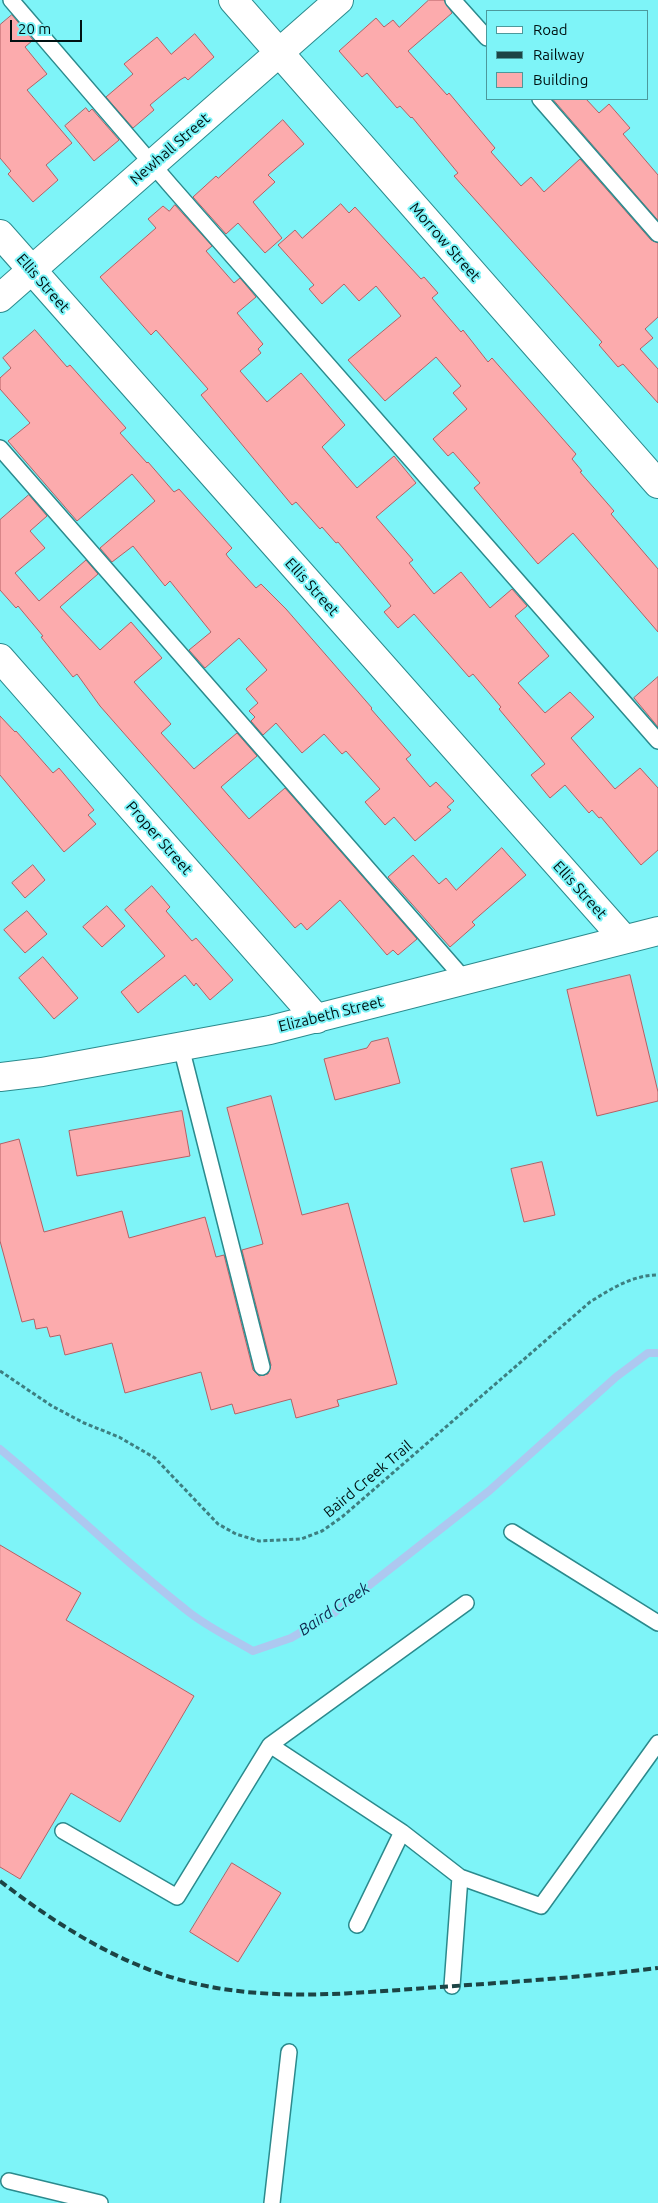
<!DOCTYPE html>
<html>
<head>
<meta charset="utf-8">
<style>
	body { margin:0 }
	#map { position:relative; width:658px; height:2203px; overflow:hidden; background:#7ef4f8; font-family:Ubuntu,sans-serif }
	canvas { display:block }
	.legend { position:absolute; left:486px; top:10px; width:162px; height:90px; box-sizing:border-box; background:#7ef4f8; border:1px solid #4c999c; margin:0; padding:6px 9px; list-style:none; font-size:15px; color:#001112 }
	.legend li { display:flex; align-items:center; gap:10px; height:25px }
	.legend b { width:25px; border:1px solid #4c999c }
	.scale { position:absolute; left:10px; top:20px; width:72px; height:22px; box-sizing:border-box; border:2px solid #001112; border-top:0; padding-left:6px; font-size:15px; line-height:18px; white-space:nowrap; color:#001112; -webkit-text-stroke:4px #7ef4f8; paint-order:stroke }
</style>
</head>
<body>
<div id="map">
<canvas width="658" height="2203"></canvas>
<ul class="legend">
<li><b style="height:6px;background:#fff"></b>Road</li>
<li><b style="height:6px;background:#1c4445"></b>Railway</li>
<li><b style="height:14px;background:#fcabad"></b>Building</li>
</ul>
<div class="scale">20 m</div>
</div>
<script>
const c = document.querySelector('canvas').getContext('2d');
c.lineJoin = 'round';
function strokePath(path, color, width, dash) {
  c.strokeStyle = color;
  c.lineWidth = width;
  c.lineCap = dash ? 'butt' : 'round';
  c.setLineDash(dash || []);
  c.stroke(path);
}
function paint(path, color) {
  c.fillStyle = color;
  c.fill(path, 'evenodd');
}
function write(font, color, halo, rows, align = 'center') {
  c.font = font + ' Ubuntu,sans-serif';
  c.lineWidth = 4;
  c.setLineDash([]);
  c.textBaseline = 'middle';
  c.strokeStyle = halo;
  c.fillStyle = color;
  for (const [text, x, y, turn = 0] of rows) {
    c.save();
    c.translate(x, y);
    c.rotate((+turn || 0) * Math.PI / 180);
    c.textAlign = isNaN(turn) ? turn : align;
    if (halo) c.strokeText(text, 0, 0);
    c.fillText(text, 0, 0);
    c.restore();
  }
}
strokePath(new Path2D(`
	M 0,1449 C 63,1501 121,1559 185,1609 C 205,1626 231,1638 253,1651 L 291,1638 L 334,1613 L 489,1491 L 616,1377 L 648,1353 L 658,1353`), '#adc8f0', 8);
const building = new Path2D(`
	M 429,0 L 444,0 L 452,13 L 408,51 L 447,95 L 449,93 L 495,148 L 491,152 L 521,186 L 531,177 L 544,192 L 580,159 L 651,240 L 658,243 L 658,317 L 645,329 L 653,338 L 640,349 L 658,369 L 658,403 L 623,364 L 618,367 L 599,345 L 602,342 L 454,176 L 458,173 L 412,117 L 411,118 L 400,106 L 397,108 L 367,73 L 362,77 L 339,51 L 376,18 L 384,27 L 393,20 L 399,27 Z
	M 12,15 L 33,40 L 25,47 L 47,74 L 27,90 L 72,143 L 46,165 L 58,180 L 33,202 L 8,174 L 11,171 L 0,158 L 0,25 Z
	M 195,34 L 214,57 L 188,80 L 185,77 L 180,80 L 150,105 L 154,110 L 133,128 L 106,97 L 133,74 L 124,64 L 157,37 L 171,54 Z
	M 553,99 L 586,99 L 599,113 L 609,104 L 630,128 L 623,134 L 658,175 L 658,220 Z
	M 86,108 L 89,112 L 92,109 L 119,140 L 94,161 L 65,126 Z
	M 283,120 L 304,144 L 268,175 L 275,182 L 253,202 L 282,238 L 265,253 L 238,223 L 226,234 L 193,197 L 216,176 L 218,178 Z
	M 341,204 L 349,213 L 355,207 L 421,279 L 424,277 L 438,293 L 432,298 L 461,332 L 463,330 L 488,362 L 492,358 L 576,454 L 572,459 L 582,471 L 580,472 L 614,511 L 611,514 L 658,569 L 658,632 L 573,533 L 538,564 L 474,488 L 480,483 L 453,452 L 448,456 L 433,439 L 467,409 L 453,393 L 461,386 L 436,357 L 385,401 L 348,360 L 401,316 L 376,286 L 359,301 L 344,284 L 322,304 L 309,289 L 314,285 L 278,245 L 295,230 L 302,238 Z
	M 175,205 L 212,246 L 206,251 L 234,283 L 240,278 L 256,297 L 237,313 L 263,344 L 258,349 L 261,353 L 240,371 L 267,402 L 301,373 L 345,425 L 322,447 L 357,488 L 394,456 L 416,483 L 376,517 L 413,560 L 409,563 L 434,594 L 461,572 L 490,608 L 512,589 L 527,606 L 515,616 L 549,656 L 518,683 L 545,713 L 570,692 L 594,717 L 571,738 L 615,789 L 640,768 L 658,788 L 658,850 L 641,865 L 601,817 L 599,818 L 592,810 L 589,813 L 565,785 L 550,798 L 531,775 L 545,764 L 499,709 L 501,707 L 473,674 L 469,677 L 414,614 L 398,628 L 384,612 L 391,606 L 384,597 L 338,542 L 336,543 L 322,527 L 320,529 L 296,502 L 292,505 L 201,395 L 208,389 L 156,330 L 151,335 L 100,277 L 156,228 L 148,219 L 163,206 L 169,211 Z
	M 35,330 L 67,367 L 70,365 L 126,428 L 120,433 L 147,463 L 148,462 L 174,492 L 179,489 L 232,548 L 226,554 L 228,557 L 256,588 L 261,584 L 286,609 L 372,708 L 371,709 L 411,755 L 406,759 L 430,787 L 436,782 L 454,801 L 447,807 L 451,810 L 415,841 L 394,817 L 385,825 L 365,802 L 380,789 L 346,751 L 342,754 L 324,734 L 302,753 L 276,723 L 263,735 L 251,721 L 255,717 L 249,711 L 258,703 L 246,689 L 267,670 L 239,638 L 205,668 L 189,650 L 211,632 L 170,581 L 165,586 L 133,546 L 112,562 L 100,548 L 155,501 L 132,474 L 77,521 L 8,441 L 30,423 L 0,389 L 0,378 L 11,368 L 3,358 Z
	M 29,495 L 47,516 L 30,531 L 45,548 L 15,573 L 39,601 L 86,560 L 98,574 L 60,607 L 100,650 L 131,622 L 162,658 L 134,682 L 171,724 L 161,733 L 194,769 L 237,733 L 257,756 L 221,787 L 249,819 L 285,788 L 417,939 L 398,955 L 393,950 L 387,955 L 340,900 L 307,930 L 301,923 L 295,928 L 100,706 L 77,674 L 73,677 L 41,637 L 43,636 L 18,606 L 16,608 L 0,590 L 0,520 Z
	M 658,677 L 658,727 L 634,698 Z
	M 0,716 L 15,732 L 16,731 L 53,773 L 59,768 L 94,810 L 88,815 L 96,824 L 64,852 L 0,775 Z
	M 502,848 L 526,875 L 472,922 L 475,925 L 450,947 L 388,877 L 413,855 L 439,884 L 446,878 L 456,890 Z
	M 33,865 L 45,880 L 25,898 L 12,883 Z
	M 152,886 L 170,907 L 166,911 L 192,941 L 196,938 L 233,980 L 210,1000 L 196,983 L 194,986 L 185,975 L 138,1013 L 121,992 L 165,956 L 125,910 Z
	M 107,906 L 125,926 L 102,947 L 83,927 Z
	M 27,911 L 47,934 L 25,953 L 4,930 Z
	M 43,957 L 78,998 L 54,1019 L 19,978 Z
	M 630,975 L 658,1092 L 658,1101 L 597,1116 L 567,990 Z
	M 388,1038 L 400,1083 L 335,1100 L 324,1059 L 367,1048 L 371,1042 Z
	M 271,1096 L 302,1215 L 348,1203 L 397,1384 L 337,1400 L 339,1406 L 296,1418 L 291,1399 L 235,1414 L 232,1404 L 211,1410 L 201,1372 L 125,1393 L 112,1343 L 65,1355 L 60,1335 L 50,1337 L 47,1327 L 36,1329 L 34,1319 L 22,1322 L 0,1241 L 0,1144 L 19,1139 L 44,1232 L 122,1211 L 129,1238 L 205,1217 L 216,1257 L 224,1255 L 253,1370 L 259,1376 L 268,1374 L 271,1365 L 242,1250 L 263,1244 L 227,1108 Z
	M 182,1111 L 190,1156 L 77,1176 L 69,1131 Z
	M 542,1162 L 555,1215 L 524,1222 L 511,1169 Z
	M 0,1545 L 81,1593 L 66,1620 L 194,1696 L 120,1822 L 71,1793 L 20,1879 L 0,1867 Z
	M 232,1863 L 281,1893 L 238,1962 L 190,1932 Z`);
paint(building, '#fcabad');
strokePath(building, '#b36065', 1);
const lane = new Path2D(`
	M 11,0 L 171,186 L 658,741
	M 453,0 L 487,38
	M 540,99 L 658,234
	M 0,448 L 465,980
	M 181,1047 L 262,1367
	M 512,1532 L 658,1623
	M 466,1603 L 270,1745 L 402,1832 L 460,1877 L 541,1906 L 658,1743
	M 63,1831 L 177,1897 L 270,1745
	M 357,1925 L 402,1832
	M 452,1986 L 460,1877
	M 9,2181 L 100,2203
	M 272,2203 L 289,2052`);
const street = new Path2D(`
	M 233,0 L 658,484
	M 0,234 L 624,939
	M 0,298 L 339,0
	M 0,658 L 317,1019
	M 0,1077 L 42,1072 L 270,1030 L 658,931`);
strokePath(lane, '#2b8a8d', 18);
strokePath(street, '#2b8a8d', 30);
strokePath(new Path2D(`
	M 0,1371 L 52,1406 L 84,1423 L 119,1437 L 155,1458 L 218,1524 L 236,1534 L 259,1541 L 301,1539 L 322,1531 L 342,1517 L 590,1302 C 611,1289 632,1275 658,1275`), '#3d7f81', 3, [4, 2.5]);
strokePath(lane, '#fff', 15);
strokePath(street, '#fff', 28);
strokePath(new Path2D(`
	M 0,1881 C 52,1921 110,1959 174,1978 C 260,2004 352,1993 440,1987 C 513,1982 585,1977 658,1968`), '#1c4445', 4, [8, 4]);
write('15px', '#001112', '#7ef4f8', [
	["Newhall Street",170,149,-41],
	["Morrow Street",445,242,49],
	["Ellis Street",43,283,49],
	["Ellis Street",312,587,48],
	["Proper Street",159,838,49],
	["Ellis Street",580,890,48],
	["Elizabeth Street",331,1014,-14],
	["Baird Creek Trail",368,1479,-40]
]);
write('italic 16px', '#0e284e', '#7ef4f8', [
	["Baird Creek",334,1609,-34]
]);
</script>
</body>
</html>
